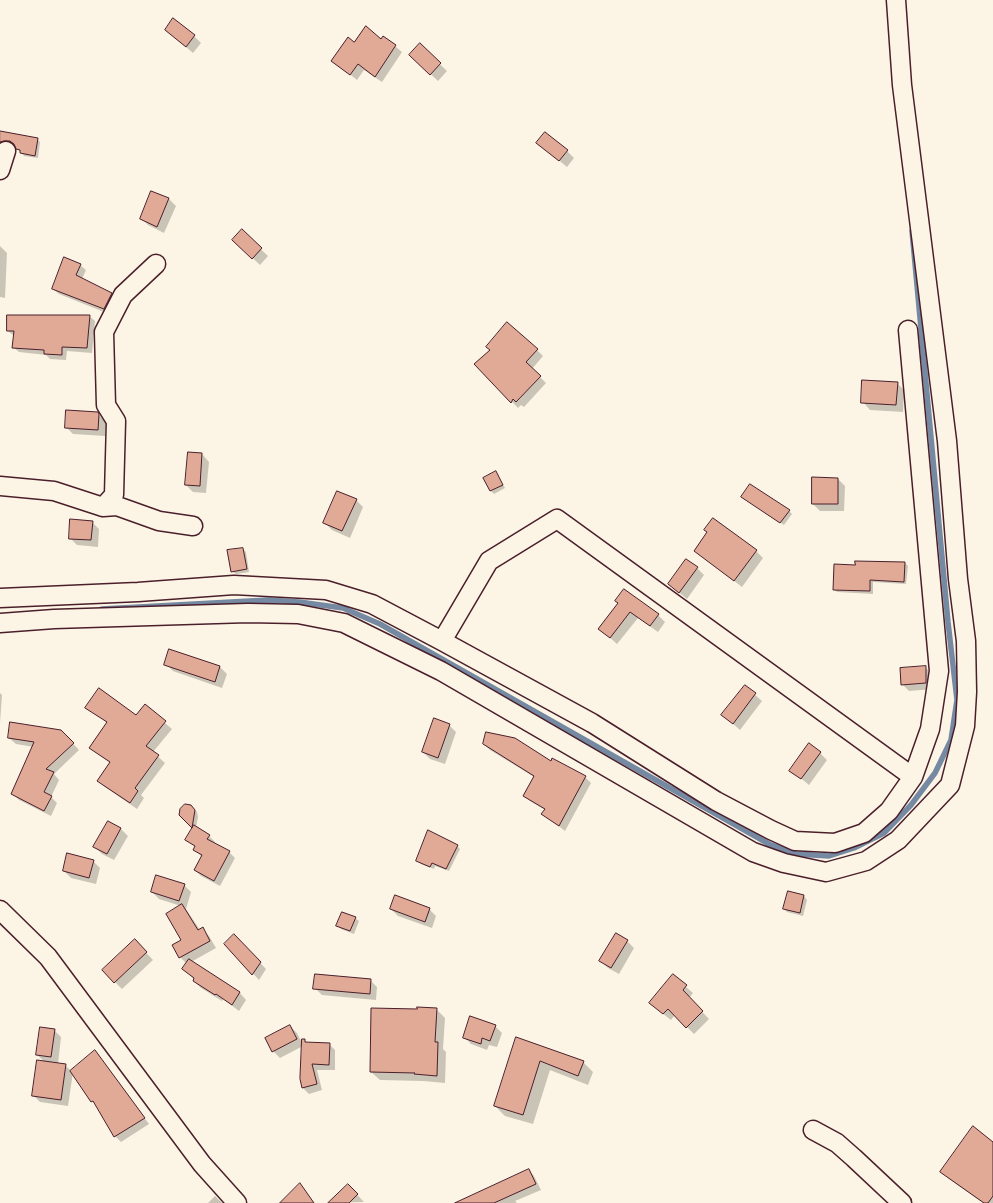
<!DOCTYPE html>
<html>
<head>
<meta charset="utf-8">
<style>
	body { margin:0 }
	canvas { display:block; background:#fcf5e5 }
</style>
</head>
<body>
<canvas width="993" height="1203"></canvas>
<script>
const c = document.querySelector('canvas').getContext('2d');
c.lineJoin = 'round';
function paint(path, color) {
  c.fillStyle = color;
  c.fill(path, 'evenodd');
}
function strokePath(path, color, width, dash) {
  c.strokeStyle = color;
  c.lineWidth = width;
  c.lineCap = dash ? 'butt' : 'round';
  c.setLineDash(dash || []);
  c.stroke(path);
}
paint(new Path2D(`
	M 166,30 L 194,36 L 201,43 L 193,53 Z
	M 382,40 L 395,46 L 402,52 L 382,82 L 364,70 L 357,80 L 333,61 L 354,43 Z
	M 420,45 L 447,71 L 438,81 L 418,62 Z
	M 1,133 L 37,139 L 40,142 L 38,158 L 24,156 L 14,144 L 7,143 L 3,146 L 0,143 Z
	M 538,143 L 567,151 L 574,158 L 567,167 Z
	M 152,193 L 169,199 L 176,206 L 164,233 L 148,225 L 141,218 Z
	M 242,231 L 268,256 L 260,265 L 241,247 Z
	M 0,246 L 7,253 L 5,298 L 0,297 Z
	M 80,265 L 86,270 L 82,279 L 111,294 L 117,299 L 109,314 L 59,294 L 53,289 Z
	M 89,316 L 95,321 L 92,353 L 67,351 L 66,360 L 50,359 L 46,355 L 19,352 L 13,347 L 14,336 L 8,331 Z
	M 537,350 L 543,356 L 532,369 L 546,383 L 524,407 L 521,405 L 518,408 L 476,364 Z
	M 897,383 L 904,390 L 903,412 L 870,410 L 863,402 Z
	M 97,413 L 106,422 L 105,436 L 73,434 L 66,427 Z
	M 202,454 L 209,462 L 206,493 L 193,492 L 186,485 Z
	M 496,473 L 505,488 L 494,494 L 491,491 Z
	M 838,479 L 845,486 L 844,511 L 820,511 L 813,504 Z
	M 743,497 L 789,511 L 792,514 L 784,525 Z
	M 356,500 L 363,507 L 350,538 L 332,530 L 325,523 Z
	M 92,522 L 99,529 L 98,547 L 77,545 L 70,538 Z
	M 243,549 L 246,552 L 249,572 L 236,574 L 232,571 Z
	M 695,551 L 756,551 L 763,558 L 742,587 Z
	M 905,563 L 908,566 L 906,584 L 873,582 L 873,594 L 837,592 L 834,589 L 856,567 Z
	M 697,568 L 704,575 L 687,599 L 669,584 Z
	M 619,604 L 658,615 L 665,622 L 658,632 L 638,618 L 617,644 L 600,629 Z
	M 166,664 L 220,667 L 227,674 L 222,688 L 173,671 Z
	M 925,667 L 932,674 L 933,689 L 909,691 L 902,684 Z
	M 745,686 L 762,701 L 740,730 L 723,715 Z
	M 0,693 L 2,695 L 0,723 Z
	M 145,706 L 172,729 L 153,752 L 165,763 L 141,795 L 144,798 L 137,809 L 105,787 L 99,781 L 110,763 L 90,748 L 107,723 L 87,707 L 136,716 Z
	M 449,725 L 456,732 L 445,764 L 430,759 L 423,752 Z
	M 9,738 L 68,738 L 79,750 L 54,774 L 59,780 L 51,797 L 57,803 L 51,816 L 19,800 L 13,794 L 34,747 L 16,744 Z
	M 484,744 L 551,762 L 585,777 L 591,783 L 565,831 L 543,814 L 545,810 L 530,801 L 524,795 L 534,777 L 490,750 Z
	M 820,753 L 827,760 L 809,785 L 791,770 Z
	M 193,808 L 197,812 L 198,817 L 196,827 L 209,836 L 215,842 L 214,844 L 229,852 L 235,858 L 220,886 L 201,876 L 195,870 L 202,857 L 195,850 L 196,848 L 187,839 L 194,828 L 180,815 Z
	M 108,823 L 121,829 L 128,836 L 114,860 L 102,854 L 95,847 Z
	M 457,846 L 460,849 L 449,871 L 435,866 L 434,869 L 421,864 L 418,861 Z
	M 93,861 L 100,868 L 96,884 L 71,878 L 64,871 Z
	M 184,885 L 191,892 L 186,909 L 200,930 L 202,929 L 209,936 L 216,948 L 191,962 L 240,993 L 246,1000 L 239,1011 L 223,999 L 222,1001 L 201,988 L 194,981 L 195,980 L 183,969 L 187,964 L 180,957 L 183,940 L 181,906 L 159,899 L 152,892 Z
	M 788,892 L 804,896 L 807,900 L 803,916 L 787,912 L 784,909 Z
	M 391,909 L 429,909 L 436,916 L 432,928 L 398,916 Z
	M 355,918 L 359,921 L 354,934 L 341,929 L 338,926 Z
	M 234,936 L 266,969 L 259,980 L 225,944 Z
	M 135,941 L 153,960 L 122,989 L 115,982 Z
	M 627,941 L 634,948 L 619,974 L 608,968 L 601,961 Z
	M 673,976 L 693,993 L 689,998 L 709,1019 L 694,1034 L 675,1015 L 671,1020 L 658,1010 Z
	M 370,980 L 377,987 L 376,1000 L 322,995 L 315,988 Z
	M 437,1010 L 445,1018 L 443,1049 L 446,1052 L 445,1083 L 423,1081 L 380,1080 L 371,1072 Z
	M 290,1026 L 297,1033 L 303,1045 L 304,1040 L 307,1043 L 329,1044 L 335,1050 L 335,1070 L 317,1070 L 322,1090 L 309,1094 L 303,1088 L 303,1046 L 280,1058 L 273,1051 Z
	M 495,1026 L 502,1033 L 497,1047 L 489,1045 L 487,1050 L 471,1044 L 464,1037 Z
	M 54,1030 L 61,1037 L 58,1064 L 66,1066 L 72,1072 L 95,1051 L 149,1124 L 121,1142 L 115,1136 L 98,1107 L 92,1101 L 73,1072 L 68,1106 L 40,1102 L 33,1095 L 45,1062 L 37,1055 Z
	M 516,1038 L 583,1062 L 593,1072 L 588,1085 L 550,1070 L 533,1124 L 505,1116 L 495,1106 Z
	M 993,1144 L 993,1203 L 983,1203 L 949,1179 L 942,1172 Z
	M 529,1170 L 534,1176 L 541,1190 L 515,1201 L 517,1203 L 473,1203 Z
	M 348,1185 L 364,1202 L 330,1203 Z
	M 215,1196 L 222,1203 L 208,1203 Z`), '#0003');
strokePath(new Path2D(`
	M 102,609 L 268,600 L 299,602 L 343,608 L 380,624 L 769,844 L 796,854 L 829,856 L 854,848 L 884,833 L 911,805 L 935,773 L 951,740 L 957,700 L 948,622 L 912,231`), '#758aa2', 5.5);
const building = new Path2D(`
	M 173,18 L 195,35 L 186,47 L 165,30 Z
	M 366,26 L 381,39 L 383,36 L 396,45 L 375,77 L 358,64 L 350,75 L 331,61 L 348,37 L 354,42 Z
	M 420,43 L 441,63 L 430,75 L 409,55 Z
	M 0,131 L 38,138 L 35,156 L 20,153 L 20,150 L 16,149 L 14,144 L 10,141 L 4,141 L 0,142 Z
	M 545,132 L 568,150 L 559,161 L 536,143 Z
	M 151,191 L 169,198 L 157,227 L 140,219 Z
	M 242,229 L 262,248 L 252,259 L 232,240 Z
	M 64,257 L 81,264 L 76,275 L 112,293 L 104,309 L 52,289 Z
	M 7,315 L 90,315 L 87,348 L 62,347 L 62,355 L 44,354 L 44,350 L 12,348 L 14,331 L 7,331 Z
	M 507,322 L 538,349 L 526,362 L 541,376 L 516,402 L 513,399 L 511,403 L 474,364 L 490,350 L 486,347 Z
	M 862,380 L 898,382 L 896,405 L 861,403 Z
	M 66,410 L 98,412 L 99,414 L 98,430 L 65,428 Z
	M 188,452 L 202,453 L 200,486 L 185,485 Z
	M 496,471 L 503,485 L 490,491 L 483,478 Z
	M 812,477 L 838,478 L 838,504 L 812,504 Z
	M 750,484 L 790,510 L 780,523 L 741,497 Z
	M 337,491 L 357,499 L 342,531 L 323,523 Z
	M 713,518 L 757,550 L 734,581 L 694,551 L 707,532 L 704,530 Z
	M 70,519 L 93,521 L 91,540 L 69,539 Z
	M 243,548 L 247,569 L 231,572 L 227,550 Z
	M 686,559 L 698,567 L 679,593 L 668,584 Z
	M 855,561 L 905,562 L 904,582 L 870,580 L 870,591 L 833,590 L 834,564 L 855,565 Z
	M 624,589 L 659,614 L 650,626 L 630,612 L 610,638 L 598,629 L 618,603 L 615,601 Z
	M 169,649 L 220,666 L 215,682 L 164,665 Z
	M 926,666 L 926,683 L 901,685 L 900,668 Z
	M 745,685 L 756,693 L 733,724 L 721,715 Z
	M 99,688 L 136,715 L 145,704 L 166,721 L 146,746 L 159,755 L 135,788 L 138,791 L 130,803 L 97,781 L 110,762 L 89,748 L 107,722 L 85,708 Z
	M 434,718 L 450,724 L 438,758 L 422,752 Z
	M 10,722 L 61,730 L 74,743 L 46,769 L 54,772 L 44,792 L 52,796 L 44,811 L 11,794 L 34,742 L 8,738 Z
	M 486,732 L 515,738 L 551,761 L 552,758 L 586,776 L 559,826 L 541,814 L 545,809 L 523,796 L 534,776 L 483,744 Z
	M 809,743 L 821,752 L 801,779 L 789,771 Z
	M 185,804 L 191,805 L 195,810 L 192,828 L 179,815 L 180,809 Z
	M 108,821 L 121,828 L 107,854 L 93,847 Z
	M 194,825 L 210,835 L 207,839 L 230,851 L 214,881 L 194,870 L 202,855 L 193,850 L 195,846 L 185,840 Z
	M 428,830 L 458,845 L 446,869 L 432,863 L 430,867 L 416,861 Z
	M 67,853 L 94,860 L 89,878 L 63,871 Z
	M 156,875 L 185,884 L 179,901 L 151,892 Z
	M 788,891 L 804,895 L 800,913 L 783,909 Z
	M 395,895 L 430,908 L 425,922 L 390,909 Z
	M 182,904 L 198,930 L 203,927 L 210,941 L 179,958 L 172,945 L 181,940 L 166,914 Z
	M 342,912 L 356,917 L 350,931 L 336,926 Z
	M 616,933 L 628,940 L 611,968 L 599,961 Z
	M 234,934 L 261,962 L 252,975 L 224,944 Z
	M 135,939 L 147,952 L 114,983 L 102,970 Z
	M 189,959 L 240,992 L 232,1005 L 216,994 L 215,995 L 193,981 L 194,978 L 182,969 Z
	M 315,974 L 371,979 L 370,994 L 313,989 Z
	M 673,974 L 687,985 L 683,990 L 703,1011 L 686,1028 L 668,1009 L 663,1014 L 649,1003 Z
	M 417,1007 L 437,1008 L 435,1042 L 438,1042 L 437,1076 L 414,1074 L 415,1073 L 370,1072 L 371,1008 L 417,1009 Z
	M 470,1016 L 496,1025 L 490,1041 L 482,1038 L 481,1044 L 463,1038 Z
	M 290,1025 L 297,1039 L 272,1052 L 265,1038 Z
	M 40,1027 L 55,1029 L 51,1057 L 36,1055 Z
	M 516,1037 L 584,1061 L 578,1076 L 540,1061 L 523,1115 L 494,1106 Z
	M 302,1039 L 305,1039 L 305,1042 L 330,1043 L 329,1065 L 312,1064 L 317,1084 L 302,1088 L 300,1079 Z
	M 95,1050 L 145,1118 L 114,1137 L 93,1101 L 91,1102 L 70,1071 Z
	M 37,1060 L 66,1064 L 61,1100 L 32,1096 Z
	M 973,1126 L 993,1142 L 993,1196 L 988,1203 L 984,1203 L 940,1172 Z
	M 529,1169 L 536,1184 L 494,1203 L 455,1203 Z
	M 300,1183 L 314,1203 L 280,1203 Z
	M 348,1184 L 358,1194 L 349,1203 L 328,1203 Z`);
paint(building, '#e1aa97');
strokePath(building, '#4a1f2b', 1);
const minor = new Path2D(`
	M 0,170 L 6,151
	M 0,486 L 54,491 L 103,507 L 117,506 L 159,521 L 193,526
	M 103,507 L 114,495 L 116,421 L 106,405 L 104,332 L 123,295 L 156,264
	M 0,598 L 138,592 L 234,585 L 326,590 L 372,604 L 442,641 L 592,723 L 716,801 L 771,830 L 795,841 L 835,843 L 864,833 L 889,811 L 913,777 L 930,729 L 939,671 L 908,330
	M 0,623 L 54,619 L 248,613 L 298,614 L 344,623 L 441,671 L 753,852 L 784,863 L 826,872 L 866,861 L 898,840 L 950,785 L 965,726 L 967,692 L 966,641 L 958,579 L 947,441 L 902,85 L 896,0
	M 442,641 L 489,561 L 557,519 L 913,777
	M 0,910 L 48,957 L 202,1164 L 237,1203
	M 813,1130 L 837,1143 L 854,1158 L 902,1203`);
strokePath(minor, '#4a1f2b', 21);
strokePath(minor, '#fcf5e5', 18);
</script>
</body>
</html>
